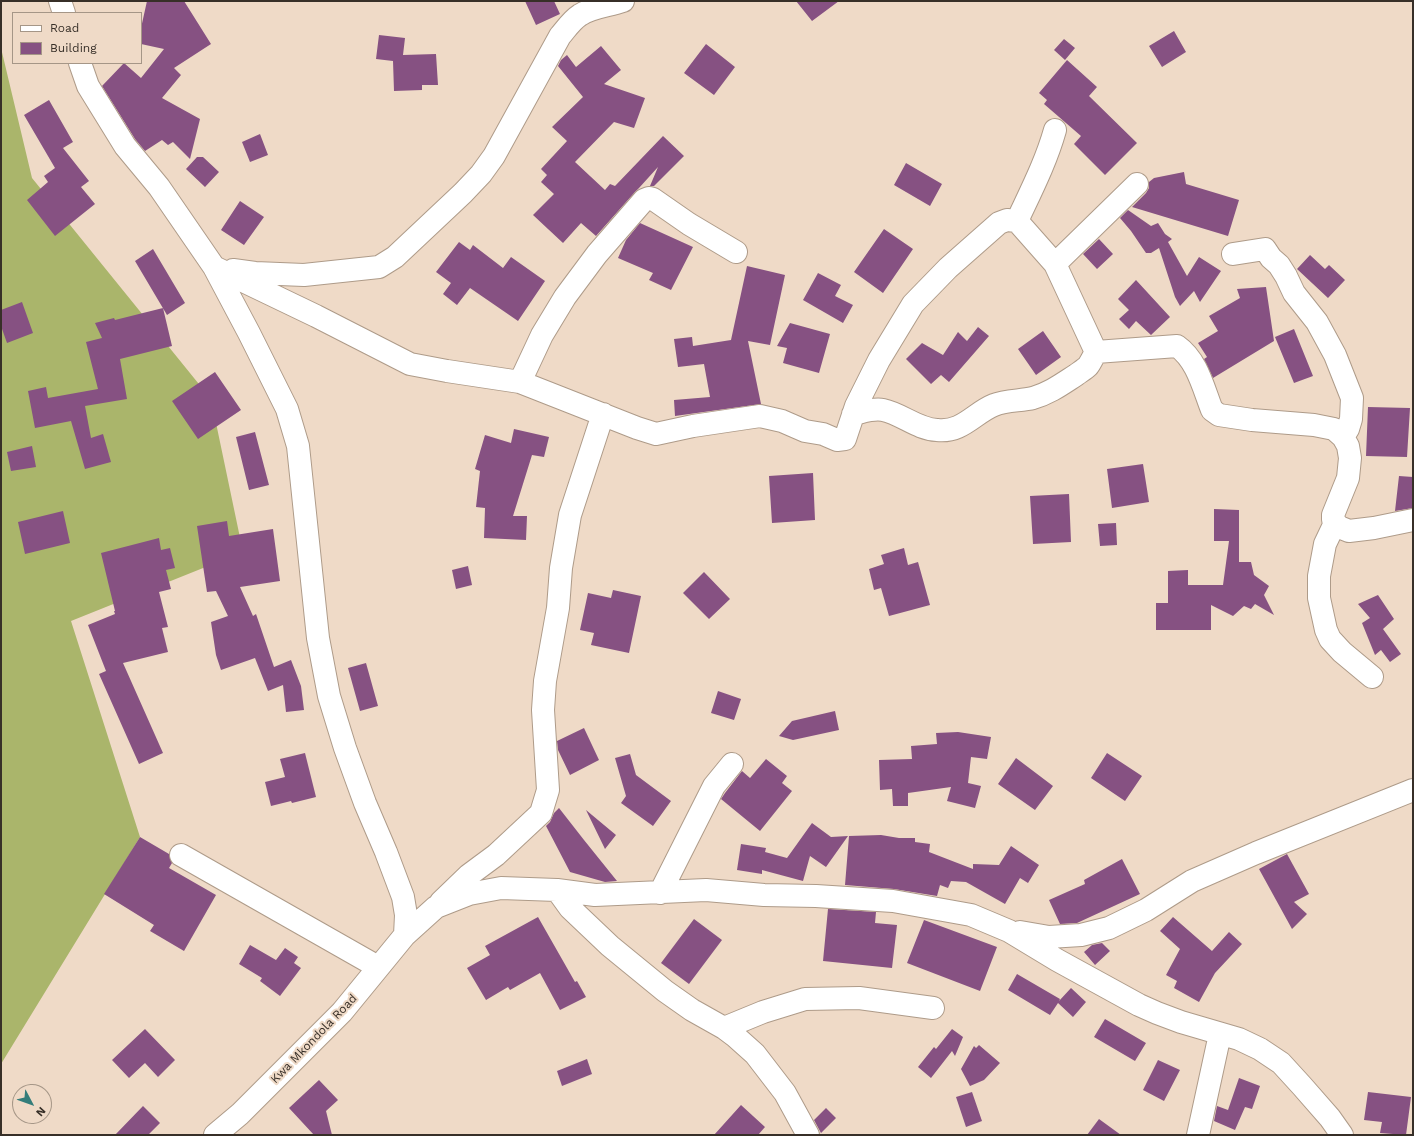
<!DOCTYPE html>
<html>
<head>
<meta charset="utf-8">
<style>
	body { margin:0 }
	#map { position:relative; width:1414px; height:1136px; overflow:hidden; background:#efdac7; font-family:"Work Sans",sans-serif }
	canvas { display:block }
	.frame { position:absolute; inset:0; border:2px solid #372f28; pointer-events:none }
	.legend { position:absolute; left:12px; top:12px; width:130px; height:52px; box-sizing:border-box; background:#efdac7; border:1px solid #a59687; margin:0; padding:5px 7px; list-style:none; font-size:12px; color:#372f28 }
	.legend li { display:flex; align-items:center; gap:8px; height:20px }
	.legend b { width:20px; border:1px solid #a59687 }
	.north { position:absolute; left:12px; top:1084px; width:40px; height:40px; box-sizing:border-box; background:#efdac7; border:1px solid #a59687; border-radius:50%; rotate:131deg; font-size:11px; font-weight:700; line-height:16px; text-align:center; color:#372f28 }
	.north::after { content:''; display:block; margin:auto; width:14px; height:18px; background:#347d7a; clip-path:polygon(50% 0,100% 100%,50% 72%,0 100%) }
</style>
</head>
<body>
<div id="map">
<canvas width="1414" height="1136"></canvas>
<div class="frame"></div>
<ul class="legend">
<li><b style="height:5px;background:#fff"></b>Road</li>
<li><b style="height:11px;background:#865182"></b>Building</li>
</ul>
<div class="north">N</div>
</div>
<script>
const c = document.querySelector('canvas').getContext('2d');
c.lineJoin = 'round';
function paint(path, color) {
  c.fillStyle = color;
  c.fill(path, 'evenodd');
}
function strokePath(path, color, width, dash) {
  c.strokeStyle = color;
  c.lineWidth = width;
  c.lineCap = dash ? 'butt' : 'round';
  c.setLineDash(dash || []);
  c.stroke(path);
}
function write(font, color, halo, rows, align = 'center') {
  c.font = font + ' "Work Sans",sans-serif';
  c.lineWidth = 4;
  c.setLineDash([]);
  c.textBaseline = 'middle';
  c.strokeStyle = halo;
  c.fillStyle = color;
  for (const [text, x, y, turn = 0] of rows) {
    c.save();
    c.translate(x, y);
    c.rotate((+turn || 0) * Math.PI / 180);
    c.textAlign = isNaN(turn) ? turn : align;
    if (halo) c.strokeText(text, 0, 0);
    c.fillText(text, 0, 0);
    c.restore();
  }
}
paint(new Path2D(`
	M 1,48 L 32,178 L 211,399 L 243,552 L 71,621 L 140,837 L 1,1064 Z`), '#aab56b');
paint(new Path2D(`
	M 147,1 L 184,1 L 211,44 L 174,68 L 181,75 L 162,98 L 200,119 L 190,159 L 173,142 L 168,145 L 162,140 L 145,151 L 135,139 L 102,86 L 124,63 L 141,78 L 164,49 L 141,44 L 141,28 Z
	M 525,1 L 554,1 L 560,14 L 536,25 Z
	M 796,1 L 839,1 L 812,21 Z
	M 1174,31 L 1186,52 L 1162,67 L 1149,46 Z
	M 379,35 L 405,38 L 403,55 L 436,54 L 438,85 L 422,85 L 422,90 L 394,91 L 393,61 L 376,59 Z
	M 1064,39 L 1075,48 L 1065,60 L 1054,50 Z
	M 706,44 L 735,67 L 714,95 L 684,73 Z
	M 601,46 L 621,70 L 604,84 L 645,98 L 634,128 L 614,122 L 575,162 L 605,190 L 610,184 L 615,186 L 663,136 L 684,156 L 654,186 L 650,186 L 658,167 L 639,188 L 635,192 L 596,236 L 581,223 L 563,243 L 533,215 L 554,194 L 541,182 L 547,175 L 541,169 L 567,141 L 552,127 L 583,97 L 558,66 L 561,60 L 567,55 L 576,67 Z
	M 1067,60 L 1097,87 L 1089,96 L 1137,143 L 1105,175 L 1074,144 L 1081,136 L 1044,104 L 1047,100 L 1039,93 Z
	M 49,100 L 73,142 L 63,148 L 89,181 L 81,187 L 95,204 L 55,236 L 27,200 L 48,182 L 44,176 L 55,168 L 24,115 Z
	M 260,134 L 268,155 L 250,162 L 242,142 Z
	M 197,157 L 203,157 L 219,172 L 205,187 L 186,169 Z
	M 906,163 L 942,184 L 930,206 L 894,185 Z
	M 1184,172 L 1186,184 L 1239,200 L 1228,236 L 1132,207 L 1146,193 L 1149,188 L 1149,182 L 1154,178 Z
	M 240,201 L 264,217 L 244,245 L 221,230 Z
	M 1128,210 L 1151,226 L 1158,223 L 1165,234 L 1172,239 L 1168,242 L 1187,276 L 1199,257 L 1221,271 L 1200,302 L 1194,291 L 1180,306 L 1175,297 L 1159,248 L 1151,253 L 1146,253 L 1131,231 L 1120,218 Z
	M 640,223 L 693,247 L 671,290 L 649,280 L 653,273 L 618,258 L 626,240 Z
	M 884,229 L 913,249 L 883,293 L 854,272 Z
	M 1099,239 L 1113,254 L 1097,269 L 1083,254 Z
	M 459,242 L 470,250 L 473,245 L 503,268 L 511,257 L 545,281 L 518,321 L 470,288 L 457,305 L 443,294 L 451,283 L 436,272 Z
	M 153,249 L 185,303 L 167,315 L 135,261 Z
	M 1310,255 L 1325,269 L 1329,265 L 1345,280 L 1328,298 L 1297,269 Z
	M 747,266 L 785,275 L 770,345 L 748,341 L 761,404 L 675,416 L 674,400 L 710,397 L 704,364 L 678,367 L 674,339 L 692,337 L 693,346 L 731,340 Z
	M 818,273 L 841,285 L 835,296 L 853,305 L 843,323 L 803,300 Z
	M 1136,280 L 1170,317 L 1151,335 L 1136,321 L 1129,329 L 1119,319 L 1129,310 L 1118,299 Z
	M 1266,287 L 1274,341 L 1213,378 L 1204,359 L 1207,357 L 1198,343 L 1218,331 L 1209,316 L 1240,298 L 1237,289 Z
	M 22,302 L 33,333 L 7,343 L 1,326 L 1,310 Z
	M 163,308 L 172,346 L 120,359 L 127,399 L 85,406 L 91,438 L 103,434 L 111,462 L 85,469 L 71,421 L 35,428 L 28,391 L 46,387 L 48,398 L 98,389 L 86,342 L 102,338 L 95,323 L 114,318 L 115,320 Z
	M 790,323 L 830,334 L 819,373 L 783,363 L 787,348 L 777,346 Z
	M 978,327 L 989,336 L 949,382 L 941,375 L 931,384 L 906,359 L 922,343 L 943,355 L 958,332 L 967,341 Z
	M 1294,329 L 1313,376 L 1294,383 L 1275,337 Z
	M 1043,331 L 1061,357 L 1036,375 L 1018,349 Z
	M 215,372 L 241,410 L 198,439 L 172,401 Z
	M 1368,407 L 1410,408 L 1407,457 L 1366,456 Z
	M 514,429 L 549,437 L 544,457 L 532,455 L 513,516 L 527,516 L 526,540 L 484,538 L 485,508 L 476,507 L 480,471 L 475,469 L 485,435 L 511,443 Z
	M 255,432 L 269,485 L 249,490 L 236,437 Z
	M 32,446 L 36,467 L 11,471 L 7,452 Z
	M 1143,464 L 1149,502 L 1112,508 L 1107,469 Z
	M 813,473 L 815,520 L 772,523 L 769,476 Z
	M 1399,476 L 1413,477 L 1413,508 L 1395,511 Z
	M 1069,494 L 1071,542 L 1033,544 L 1030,496 Z
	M 1214,509 L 1239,510 L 1239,562 L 1251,562 L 1254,575 L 1269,586 L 1264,595 L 1274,615 L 1255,604 L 1251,609 L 1244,606 L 1233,616 L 1211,605 L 1211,630 L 1156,630 L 1156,603 L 1168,603 L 1168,571 L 1188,570 L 1188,585 L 1223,585 L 1229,541 L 1214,541 Z
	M 63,511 L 70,543 L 25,554 L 18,522 Z
	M 227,521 L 229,536 L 273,529 L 280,581 L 240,587 L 253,616 L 256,614 L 274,667 L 291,660 L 301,686 L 304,710 L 286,712 L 283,685 L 268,691 L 255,658 L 221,670 L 216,655 L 211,622 L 228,616 L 216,591 L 207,592 L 197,526 Z
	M 1116,523 L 1117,545 L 1100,546 L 1098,524 Z
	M 159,538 L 161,550 L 170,548 L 175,568 L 166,570 L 171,589 L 159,592 L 168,627 L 162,628 L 168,652 L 123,663 L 163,753 L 139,764 L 99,674 L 106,671 L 88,625 L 115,614 L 114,611 L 115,611 L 101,553 Z
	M 904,548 L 908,565 L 918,562 L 930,605 L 889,616 L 881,588 L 874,590 L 869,569 L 884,564 L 881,555 Z
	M 468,566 L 472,585 L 456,589 L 452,570 Z
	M 704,572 L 730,599 L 709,619 L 683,593 Z
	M 613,590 L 641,596 L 629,653 L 591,645 L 594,633 L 580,630 L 588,593 L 611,598 Z
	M 1378,595 L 1394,619 L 1383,629 L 1401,654 L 1390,662 L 1381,650 L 1375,655 L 1362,623 L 1370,618 L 1358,604 Z
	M 366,663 L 378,706 L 360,711 L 348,668 Z
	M 718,691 L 741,699 L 734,720 L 711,713 Z
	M 835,711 L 839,730 L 793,740 L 779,736 L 792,721 Z
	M 584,728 L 599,760 L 570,775 L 558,750 L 557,741 Z
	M 958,732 L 991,737 L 987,759 L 971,757 L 968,783 L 981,786 L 975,808 L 947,801 L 951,787 L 908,793 L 908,806 L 893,806 L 892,789 L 880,790 L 879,760 L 912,759 L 911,746 L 937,744 L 936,733 Z
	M 305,753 L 316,797 L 292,803 L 291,801 L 271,806 L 265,782 L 285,777 L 280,759 Z
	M 1107,753 L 1142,776 L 1125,801 L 1091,778 Z
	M 630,754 L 636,775 L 671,801 L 653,826 L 621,803 L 626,796 L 615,758 Z
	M 1016,758 L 1053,786 L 1035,810 L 998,784 Z
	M 766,759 L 787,776 L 782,783 L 792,791 L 760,831 L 721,799 L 725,793 L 742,771 L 750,778 Z
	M 559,808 L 584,840 L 617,881 L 605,882 L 570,872 L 546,826 L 550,822 L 554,813 Z
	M 586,810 L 616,835 L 605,849 Z
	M 812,823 L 831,837 L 848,836 L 826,867 L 810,856 L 803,881 L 762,870 L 762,874 L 737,870 L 741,844 L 766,848 L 765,852 L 787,858 Z
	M 881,835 L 899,838 L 915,838 L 915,842 L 930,844 L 929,852 L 973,869 L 973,864 L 999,865 L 1011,846 L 1039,865 L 1028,883 L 1020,878 L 1005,904 L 966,882 L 951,881 L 948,888 L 940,885 L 937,896 L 894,889 L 845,885 L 849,836 Z
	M 140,837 L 169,854 L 172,863 L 169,868 L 216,895 L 184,951 L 150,931 L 154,925 L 104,894 Z
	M 1287,854 L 1309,894 L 1294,902 L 1307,914 L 1292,929 L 1259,869 Z
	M 1122,859 L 1140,894 L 1077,923 L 1060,924 L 1049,900 L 1085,884 L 1084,880 Z
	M 828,909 L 876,912 L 875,923 L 897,925 L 892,968 L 823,961 Z
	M 538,917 L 575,982 L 577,981 L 586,997 L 560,1010 L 540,973 L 510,990 L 508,987 L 486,1000 L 467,968 L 490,955 L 485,946 Z
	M 1173,917 L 1212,951 L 1229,932 L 1242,944 L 1215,973 L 1199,1002 L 1174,988 L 1177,981 L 1166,975 L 1180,949 L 1160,931 Z
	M 694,919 L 722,940 L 689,984 L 661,963 Z
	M 924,920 L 997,947 L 980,991 L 907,963 Z
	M 1102,943 L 1110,951 L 1095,965 L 1084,952 L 1092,945 Z
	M 250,945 L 276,960 L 285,948 L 298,957 L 294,963 L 301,968 L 280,996 L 260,981 L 262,978 L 239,964 Z
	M 1017,974 L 1060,999 L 1059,1001 L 1071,988 L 1086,1002 L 1073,1017 L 1058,1003 L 1050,1015 L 1008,990 Z
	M 1105,1019 L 1146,1043 L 1135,1061 L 1094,1037 Z
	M 145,1029 L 175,1060 L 158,1077 L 145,1063 L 129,1078 L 112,1060 Z
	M 952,1029 L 963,1037 L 955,1056 L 952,1051 L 931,1078 L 918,1067 L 934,1047 L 936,1049 Z
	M 979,1045 L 1000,1063 L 984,1080 L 970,1086 L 961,1069 L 974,1046 L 976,1048 Z
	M 587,1059 L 592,1074 L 562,1086 L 557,1071 Z
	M 1158,1060 L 1180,1070 L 1164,1101 L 1143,1090 Z
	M 1239,1078 L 1260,1086 L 1252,1109 L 1245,1107 L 1235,1130 L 1214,1121 L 1217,1106 L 1228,1110 Z
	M 319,1080 L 338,1100 L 326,1111 L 332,1135 L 314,1135 L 289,1108 Z
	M 972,1092 L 982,1121 L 966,1127 L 956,1097 Z
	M 1368,1092 L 1411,1097 L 1406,1135 L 1380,1133 L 1382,1122 L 1364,1120 Z
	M 741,1105 L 765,1127 L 758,1135 L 714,1135 Z
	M 143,1106 L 160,1123 L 148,1135 L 115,1135 Z
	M 826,1108 L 836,1118 L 821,1133 L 814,1120 Z
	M 1099,1119 L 1121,1135 L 1087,1135 Z`), '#865182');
const minor = new Path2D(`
	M 60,1 L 64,13
	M 80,63 L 88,86 L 125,146 L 159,187 L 214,267 L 249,333 L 287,409 L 298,446 L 318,638 L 329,696 L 345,748 L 365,803 L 386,852 L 403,897 L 406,915 L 405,935
	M 1017,221 C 1031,191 1046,162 1055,130
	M 1233,254 L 1265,249 L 1271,258 L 1279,265 L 1286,276 L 1294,293 L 1317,322 L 1335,355 L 1352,398 L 1351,419 L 1348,429 L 1343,437
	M 1055,264 L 1137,184
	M 214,267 L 316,316 L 410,364 L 447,371 L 520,382 L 637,428 L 656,434 L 693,426 L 760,416 L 782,421 L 805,431 L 823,434 L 837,440 L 845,439 L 856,406 L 879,360 L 913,304 L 948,268 L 999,223 L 1007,220 L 1017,221 L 1055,264 L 1096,352 L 1177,346 C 1197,360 1203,387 1212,410 L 1219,415 L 1252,420 L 1314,425 L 1334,429 L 1343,437 L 1348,446 L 1350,458 L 1348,478 L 1333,515 L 1333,520 L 1339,527 L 1349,531 L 1374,528 L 1413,520
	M 233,270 L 255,273 L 304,275 L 379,267 L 395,257 L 463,193 L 481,174 L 494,156 L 560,36 C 566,29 572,20 580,15 C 592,7 609,6 623,1
	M 520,382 L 542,335 L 565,297 L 597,254 L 644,200 L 649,198 L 653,199 L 689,224 L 736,252
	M 853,414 C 863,412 873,408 883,410 C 902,414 917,429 937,430 C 962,433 974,413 994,405 C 1006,400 1021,401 1033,398 C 1050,393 1062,384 1076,375 C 1080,372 1085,369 1088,366 C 1091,362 1093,357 1096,352
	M 1335,523 L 1325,544 L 1319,576 L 1319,598 L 1326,630 L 1330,639 L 1342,652 L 1372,677
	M 181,855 L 378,967
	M 557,890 L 570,908 L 610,946 L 665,991 L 692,1010 L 724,1028 L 736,1037 L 755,1054 L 785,1093 L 808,1135
	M 660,893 L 714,786 L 732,764
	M 441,902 L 469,875 L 496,855 L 541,813 L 548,790 L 543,710 L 545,681 L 558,608 L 561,568 L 570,515 L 603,414
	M 1020,932 L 1049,937 L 1081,935 L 1109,928 L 1146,910 L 1192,881 L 1256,853 L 1413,790
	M 724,1028 L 763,1012 L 805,999 L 859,998 L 933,1008
	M 215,1135 L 240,1114 L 342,1012 L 405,935 L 436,907 L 469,894 L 501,888 L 557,890 L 595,895 L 706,890 L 764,895 L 816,896 L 893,901 L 971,915 L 1009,931 L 1057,960 L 1139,1005 L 1157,1013 L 1181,1022 L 1239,1039 L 1260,1049 L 1281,1063 L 1302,1086 L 1330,1118 L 1342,1135
	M 1198,1135 L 1220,1034`);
strokePath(minor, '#ae9b89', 24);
strokePath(minor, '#fff', 22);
write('12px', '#372f28', '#efdac7', [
	["Kwa Mkondola Road",314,1039,-46]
]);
</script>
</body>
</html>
